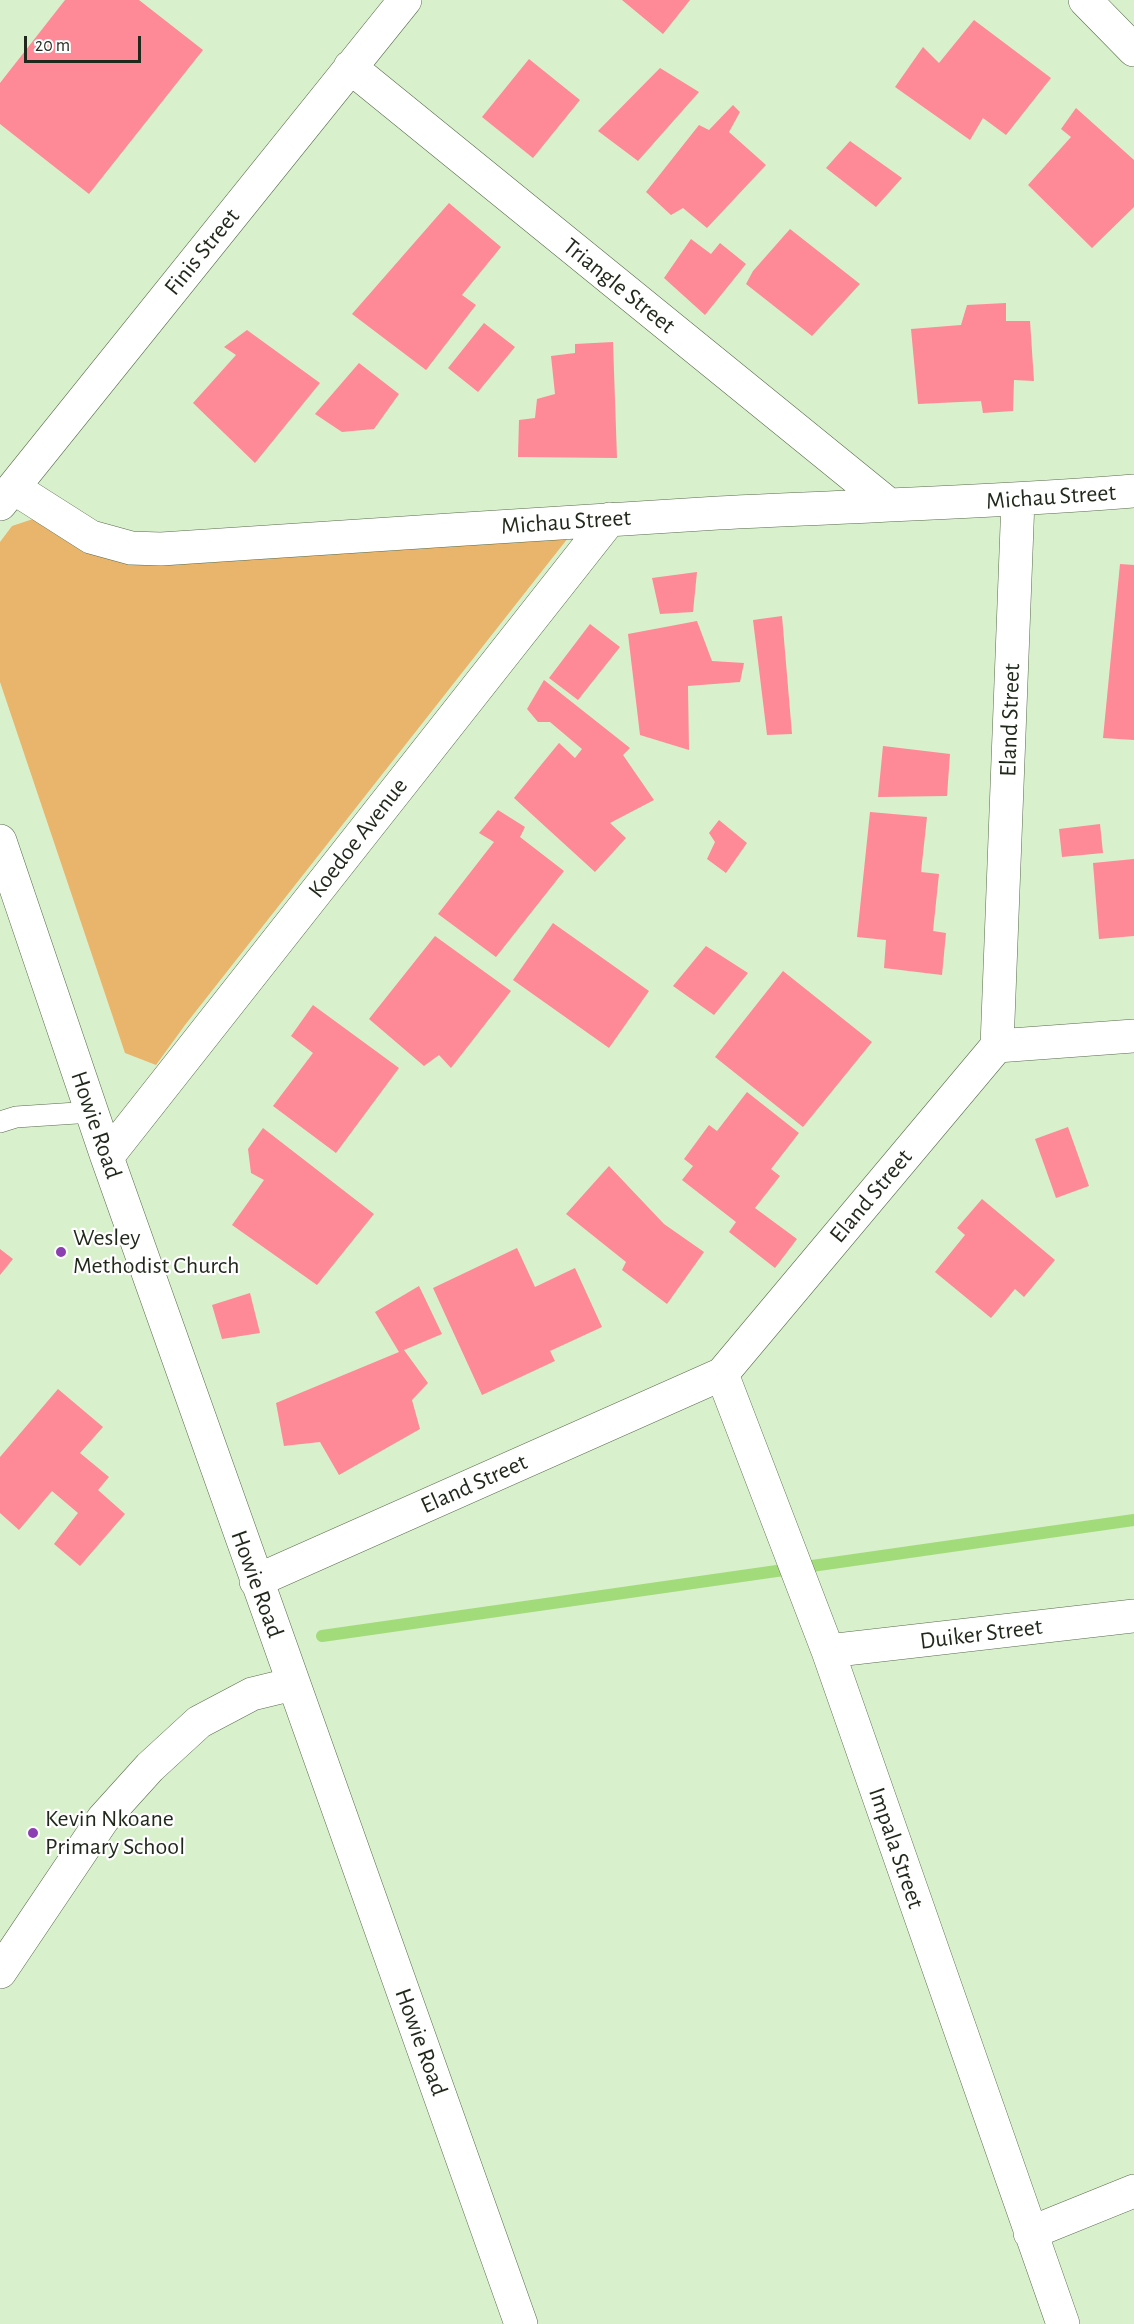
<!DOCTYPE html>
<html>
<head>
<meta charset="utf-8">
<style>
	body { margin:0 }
	#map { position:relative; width:1134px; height:2324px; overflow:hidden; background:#d9f0cc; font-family:"Alegreya Sans",sans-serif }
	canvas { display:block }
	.scale { position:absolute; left:24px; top:36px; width:117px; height:27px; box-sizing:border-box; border:3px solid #1f281a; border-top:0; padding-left:8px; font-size:18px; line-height:21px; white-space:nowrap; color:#1f281a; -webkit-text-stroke:4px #fff; paint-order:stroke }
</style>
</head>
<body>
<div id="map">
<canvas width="1134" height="2324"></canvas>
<div class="scale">20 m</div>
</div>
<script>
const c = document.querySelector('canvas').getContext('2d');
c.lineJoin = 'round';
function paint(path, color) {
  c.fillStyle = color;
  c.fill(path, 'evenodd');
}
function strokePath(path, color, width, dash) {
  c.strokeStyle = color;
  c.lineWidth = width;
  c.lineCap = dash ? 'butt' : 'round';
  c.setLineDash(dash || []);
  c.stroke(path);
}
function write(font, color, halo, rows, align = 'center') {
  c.font = font + ' "Alegreya Sans",sans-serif';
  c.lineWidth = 4.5;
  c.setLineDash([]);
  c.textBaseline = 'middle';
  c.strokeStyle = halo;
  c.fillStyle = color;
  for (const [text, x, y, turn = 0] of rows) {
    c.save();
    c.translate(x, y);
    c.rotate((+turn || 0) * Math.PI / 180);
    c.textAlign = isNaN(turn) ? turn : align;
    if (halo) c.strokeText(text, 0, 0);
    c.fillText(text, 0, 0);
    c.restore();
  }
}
paint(new Path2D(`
	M 39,517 L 76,543 L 568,538 L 185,1025 L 156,1065 L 125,1053 L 0,682 L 0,542 L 12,526 Z`), '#e9b46b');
strokePath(new Path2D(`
	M 322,1636 L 1134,1520`), '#a2db79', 12);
paint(new Path2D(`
	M 65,0 L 139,0 L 203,50 L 89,194 L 0,124 L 0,83 Z
	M 622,0 L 690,0 L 663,34 Z
	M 974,20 L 1051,78 L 1006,135 L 983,118 L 970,140 L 895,87 L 923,47 L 939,63 Z
	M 529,59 L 580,100 L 533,158 L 482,117 Z
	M 660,68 L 699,92 L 638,161 L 598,131 Z
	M 733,105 L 740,112 L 729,132 L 766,165 L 707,228 L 683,208 L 671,215 L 646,192 L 699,125 L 709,130 Z
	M 1076,108 L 1134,160 L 1134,207 L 1092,248 L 1028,185 L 1071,137 L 1061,129 Z
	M 850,141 L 902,178 L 876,207 L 826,168 Z
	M 449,203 L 501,247 L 462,295 L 476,305 L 426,370 L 352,314 Z
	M 790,229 L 860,284 L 812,336 L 746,284 L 753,271 Z
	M 691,239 L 711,254 L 720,243 L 746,264 L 705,315 L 664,278 Z
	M 1006,303 L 1006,321 L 1030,321 L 1034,381 L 1014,380 L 1013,411 L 983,413 L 981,401 L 918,404 L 911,329 L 961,325 L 967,305 Z
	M 484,323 L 515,347 L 478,392 L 448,368 Z
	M 247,330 L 320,383 L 255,463 L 193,403 L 236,355 L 224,347 Z
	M 613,342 L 617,458 L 518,457 L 519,420 L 535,418 L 537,399 L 555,394 L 551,356 L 575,353 L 575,344 Z
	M 359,363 L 399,394 L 374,429 L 342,432 L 315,414 Z
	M 1120,564 L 1134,565 L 1134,740 L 1103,738 Z
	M 697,572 L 693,612 L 660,614 L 652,578 Z
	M 782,616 L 792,734 L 767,735 L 753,620 Z
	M 697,621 L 712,661 L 744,663 L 740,682 L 688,686 L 689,750 L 640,735 L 628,634 Z
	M 590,624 L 620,647 L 578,700 L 549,678 Z
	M 544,680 L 630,748 L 623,755 L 654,800 L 610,823 L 626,838 L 595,872 L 514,798 L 559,743 L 575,758 L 582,749 L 550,722 L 538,722 L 527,709 Z
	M 883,746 L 950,754 L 947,796 L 878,797 Z
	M 498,810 L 525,827 L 520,837 L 564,871 L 496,957 L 438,914 L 494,842 L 479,833 Z
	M 870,812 L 927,817 L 921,872 L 939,874 L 933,931 L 946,933 L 942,975 L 884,968 L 886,940 L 857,937 Z
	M 719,820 L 747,843 L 726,873 L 707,859 L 715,842 L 709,833 Z
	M 1100,824 L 1103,853 L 1062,857 L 1059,829 Z
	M 1134,859 L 1134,936 L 1099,939 L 1093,863 Z
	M 553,923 L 649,991 L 609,1048 L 513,980 Z
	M 435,936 L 511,991 L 451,1068 L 439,1055 L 424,1066 L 369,1019 Z
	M 706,946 L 748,973 L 714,1015 L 673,986 Z
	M 783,971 L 872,1042 L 803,1127 L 715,1057 Z
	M 313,1005 L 399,1068 L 336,1153 L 273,1106 L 313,1053 L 291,1036 Z
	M 747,1092 L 799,1133 L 771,1169 L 780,1176 L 755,1208 L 797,1239 L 775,1268 L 729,1232 L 736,1222 L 682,1180 L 693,1166 L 684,1159 L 709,1125 L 717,1131 Z
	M 1068,1127 L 1089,1186 L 1056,1198 L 1035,1139 Z
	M 263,1128 L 374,1214 L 317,1285 L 232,1225 L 264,1180 L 251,1173 L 248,1149 Z
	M 609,1166 L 664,1224 L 704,1252 L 667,1304 L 622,1270 L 626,1262 L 566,1214 Z
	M 982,1199 L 1055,1260 L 1024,1297 L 1015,1289 L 991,1318 L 935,1272 L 965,1235 L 957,1228 Z
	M 517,1248 L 535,1287 L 575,1268 L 602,1327 L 550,1351 L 555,1361 L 482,1395 L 433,1288 Z
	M 0,1249 L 13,1259 L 0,1275 Z
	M 419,1286 L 442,1334 L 404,1350 L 428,1383 L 412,1400 L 420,1429 L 339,1475 L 320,1442 L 284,1446 L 276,1403 L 399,1352 L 375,1312 Z
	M 250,1293 L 260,1333 L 222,1339 L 212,1305 Z
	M 58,1389 L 103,1427 L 80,1453 L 109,1477 L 98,1490 L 125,1514 L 80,1566 L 54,1544 L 78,1513 L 52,1491 L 19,1530 L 0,1513 L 0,1457 Z`), '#fe8997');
const lane = new Path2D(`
	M 0,1122 L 16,1117 L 92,1112`);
const street = new Path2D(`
	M 1085,0 L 1134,50
	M 350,67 L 888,504
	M 14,488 L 91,537 L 131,548 L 161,549 C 347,537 532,524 718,513 C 857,506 996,502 1134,491
	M 0,504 L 405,0
	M 0,841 L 107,1157 L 521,2324
	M 997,1046 L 1134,1036
	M 107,1157 L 610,519
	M 722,1374 L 828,1651 L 1063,2324
	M 256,1581 L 722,1374 L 997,1046 L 1018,500
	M 828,1651 L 1134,1616
	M 0,1972 L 103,1819 L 150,1767 L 199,1722 L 252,1694 L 293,1684
	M 1030,2233 L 1134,2191`);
strokePath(lane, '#576b4b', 22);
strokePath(street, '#576b4b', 34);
strokePath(lane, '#fff', 21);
strokePath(street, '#fff', 33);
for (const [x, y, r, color] of [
	[61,1252,6,"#8c3fb0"],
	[33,1833,6,"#8c3fb0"]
]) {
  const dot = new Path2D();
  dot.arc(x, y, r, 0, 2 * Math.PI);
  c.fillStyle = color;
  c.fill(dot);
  strokePath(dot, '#fff', 2);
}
write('24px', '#1f281a', '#fff', [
	["Finis Street",202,252,-51],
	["Triangle Street",619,286,39],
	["Michau Street",1051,497,-4],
	["Michau Street",566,522,-4],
	["Eland Street",1010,720,-88],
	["Koedoe Avenue",358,838,-52],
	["Howie Road",96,1125,71],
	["Eland Street",871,1196,-50],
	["Eland Street",474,1484,-24],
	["Howie Road",257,1584,70],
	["Duiker Street",981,1634,-7],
	["Impala Street",896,1848,71],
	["Howie Road",421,2042,70]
]);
write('24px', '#1f281a', '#fff', [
	["Wesley",73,1238],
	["Methodist Church",73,1266],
	["Kevin Nkoane",45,1819],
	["Primary School",45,1847]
], 'left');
</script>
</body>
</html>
